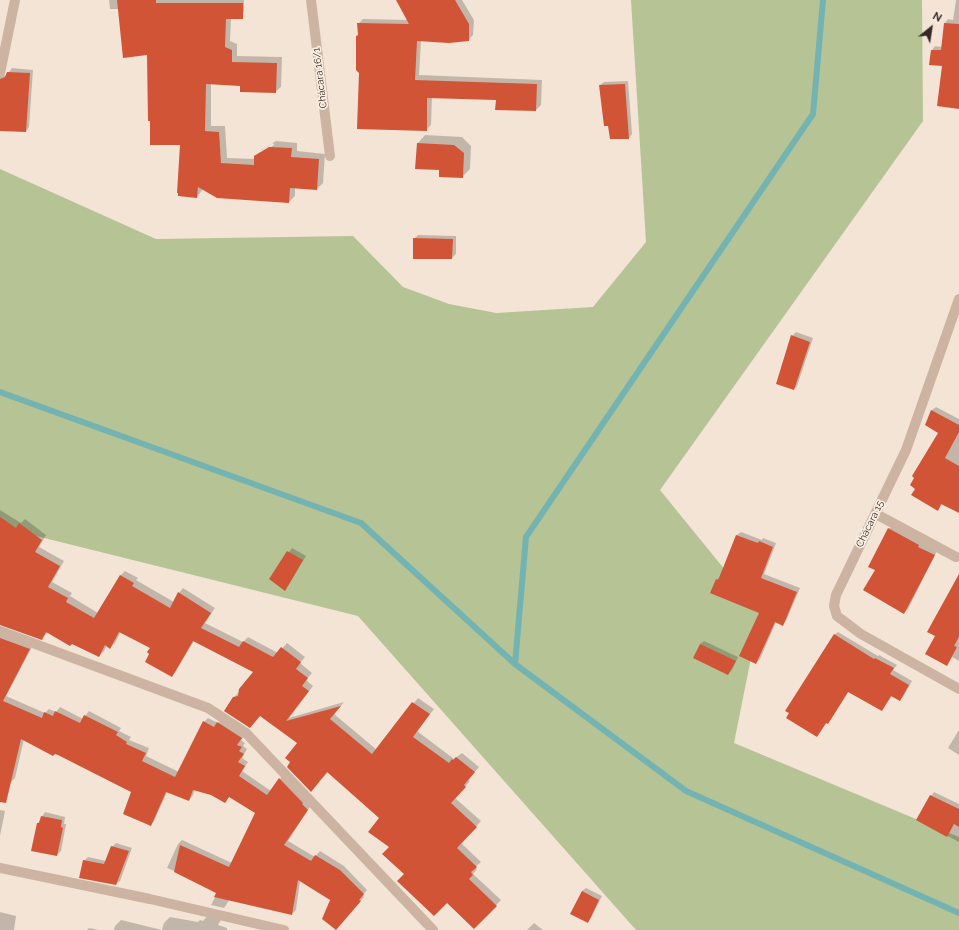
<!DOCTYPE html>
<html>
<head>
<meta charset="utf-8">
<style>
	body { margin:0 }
	#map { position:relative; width:959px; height:930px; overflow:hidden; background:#f3e4d6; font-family:Raleway,sans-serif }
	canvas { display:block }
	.north { position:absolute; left:911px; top:8px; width:40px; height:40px; -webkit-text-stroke:3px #fbefe3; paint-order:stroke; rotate:30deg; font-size:11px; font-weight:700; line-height:16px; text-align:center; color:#362925 }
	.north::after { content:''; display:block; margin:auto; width:14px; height:18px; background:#362925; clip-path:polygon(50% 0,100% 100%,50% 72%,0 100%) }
</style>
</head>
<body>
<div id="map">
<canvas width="959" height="930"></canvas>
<div class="north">N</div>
</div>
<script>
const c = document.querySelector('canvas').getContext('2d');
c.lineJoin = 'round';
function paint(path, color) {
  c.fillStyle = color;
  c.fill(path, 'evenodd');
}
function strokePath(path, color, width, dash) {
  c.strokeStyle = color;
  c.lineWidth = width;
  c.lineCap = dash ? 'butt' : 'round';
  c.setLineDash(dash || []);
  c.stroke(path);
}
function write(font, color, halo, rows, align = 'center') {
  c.font = font + ' Raleway,sans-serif';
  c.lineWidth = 3.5;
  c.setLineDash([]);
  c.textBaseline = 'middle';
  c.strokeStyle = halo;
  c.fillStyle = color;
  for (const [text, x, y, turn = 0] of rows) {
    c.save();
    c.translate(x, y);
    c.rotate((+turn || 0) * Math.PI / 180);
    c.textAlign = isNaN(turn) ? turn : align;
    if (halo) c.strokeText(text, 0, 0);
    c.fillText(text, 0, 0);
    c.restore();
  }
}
paint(new Path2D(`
	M 631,0 L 922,0 L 923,121 L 660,490 L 760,613 L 734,743 L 959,837 L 959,930 L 636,930 L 358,616 L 0,527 L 0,169 L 156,239 L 353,236 L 403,287 L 449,304 L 496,313 L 593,307 L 646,242 Z`), '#b6c395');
paint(new Path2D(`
	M 109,0 L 244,0 L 244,12 L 238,18 L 231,18 L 230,41 L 237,44 L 237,56 L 282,57 L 281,87 L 275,92 L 241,85 L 211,83 L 211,126 L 225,126 L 227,158 L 255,159 L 255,156 L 260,152 L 260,154 L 274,145 L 273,143 L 260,151 L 261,150 L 276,141 L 297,143 L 297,151 L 325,154 L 323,183 L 317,189 L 295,188 L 295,196 L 289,202 L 203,189 L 197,197 L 181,144 L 148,54 L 119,9 L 110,9 Z
	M 397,0 L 462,0 L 474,20 L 473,35 L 468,40 L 421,40 L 419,75 L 542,80 L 541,105 L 536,110 L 497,99 L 432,97 L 431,125 L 426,130 L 360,73 L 358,24 L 363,19 L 407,20 Z
	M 956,0 L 959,0 L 959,108 L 943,65 L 932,50 L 935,46 L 942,47 L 945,23 L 948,19 L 953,20 Z
	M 12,68 L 33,70 L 29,127 L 26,131 L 0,130 L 0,74 L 3,76 L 7,75 Z
	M 628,81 L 632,134 L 629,138 L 600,85 L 604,82 Z
	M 425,135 L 462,137 L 471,146 L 470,169 L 462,177 L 439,169 L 418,143 Z
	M 418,235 L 456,236 L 456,254 L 452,258 L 414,258 L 414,239 Z
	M 796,332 L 813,338 L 797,386 L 794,389 L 792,336 Z
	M 936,407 L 959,419 L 959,512 L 942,504 L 938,510 L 939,432 L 926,425 L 932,410 Z
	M 0,510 L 21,523 L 25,519 L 46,535 L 39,547 L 64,561 L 52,582 L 72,593 L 70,596 L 98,613 L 120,576 L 125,571 L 138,578 L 136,580 L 174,602 L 179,593 L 183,588 L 215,608 L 205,623 L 243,642 L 248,637 L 278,653 L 287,643 L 305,657 L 300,663 L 312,673 L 306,680 L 313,686 L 289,718 L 344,702 L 334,714 L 377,750 L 418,698 L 434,709 L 417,731 L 454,759 L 462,753 L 479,767 L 468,780 L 470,781 L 455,798 L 481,821 L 461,843 L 481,862 L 475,867 L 477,869 L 473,874 L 501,900 L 474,928 L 447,902 L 405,874 L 390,847 L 380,818 L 328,772 L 311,791 L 299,743 L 234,698 L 254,672 L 194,641 L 176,671 L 172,676 L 151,653 L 151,647 L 121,631 L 115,643 L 110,648 L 107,645 L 104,651 L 99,656 L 48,632 L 42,638 L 0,622 Z
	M 893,525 L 937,551 L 908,609 L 904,612 L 876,570 L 869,567 L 889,529 Z
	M 741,532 L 762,540 L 763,538 L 776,543 L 764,574 L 800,588 L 786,621 L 783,624 L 776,622 L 760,659 L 756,663 L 760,612 L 717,580 L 721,576 L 737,535 Z
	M 292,548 L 306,556 L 288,586 L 270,579 Z
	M 959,576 L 959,661 L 952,657 L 947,664 L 937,636 Z
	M 0,632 L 33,645 L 6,696 L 45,713 L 49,709 L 56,712 L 60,707 L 83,719 L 89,711 L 121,728 L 119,731 L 131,737 L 129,740 L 149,748 L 146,756 L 179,772 L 204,722 L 208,718 L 218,723 L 222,719 L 246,734 L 241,740 L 245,743 L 243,746 L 247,749 L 242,758 L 248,762 L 242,771 L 271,791 L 284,774 L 311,805 L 288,841 L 315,857 L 320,851 L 344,866 L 367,890 L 363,895 L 364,897 L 342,923 L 331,900 L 300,881 L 296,910 L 292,914 L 230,899 L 224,908 L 211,905 L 218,892 L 184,875 L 167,868 L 178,844 L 182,840 L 232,863 L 257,812 L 230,796 L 225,802 L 212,794 L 195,789 L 193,795 L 189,800 L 167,792 L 154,821 L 150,825 L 132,791 L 59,754 L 24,739 L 15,778 L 11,782 L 0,779 Z
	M 838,632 L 878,656 L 879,655 L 897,665 L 893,670 L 912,681 L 903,697 L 899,700 L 892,696 L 882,710 L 849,691 L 831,719 L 827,722 L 820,732 L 834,635 Z
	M 704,641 L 738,657 L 732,670 L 728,674 L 700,644 Z
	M 959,730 L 959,755 L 948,748 Z
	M 934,792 L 959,804 L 959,842 L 917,820 L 931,796 Z
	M 0,810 L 5,811 L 0,836 Z
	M 45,812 L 65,817 L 64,824 L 66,824 L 61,851 L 57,855 L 38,823 Z
	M 116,843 L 132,848 L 120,881 L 116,884 L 84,861 L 88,857 L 106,861 L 112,847 Z
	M 586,888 L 602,896 L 591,918 L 588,921 L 571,913 L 582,891 Z
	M 0,912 L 16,916 L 14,930 L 0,930 Z
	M 210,913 L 223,916 L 218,925 L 227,928 L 227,930 L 162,930 L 164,923 L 170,917 L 198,922 L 200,920 L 203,921 Z
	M 121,920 L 162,930 L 114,930 L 115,926 Z
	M 534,923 L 543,930 L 527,930 Z
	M 89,928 L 99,930 L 87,930 Z`), '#0003');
strokePath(new Path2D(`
	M 0,392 L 361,523 L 515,664 L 686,791 L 959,913
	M 515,664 L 526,537 L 813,114 L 823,0`), '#73b3b2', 6);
paint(new Path2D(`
	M 117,0 L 156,0 L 156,3 L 243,3 L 243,19 L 226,19 L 225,47 L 232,50 L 232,62 L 277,63 L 276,93 L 240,92 L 240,86 L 206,84 L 205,131 L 219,132 L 221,163 L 254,165 L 254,156 L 269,147 L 292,148 L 291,157 L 319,159 L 317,190 L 290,188 L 289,203 L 217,198 L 198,187 L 197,198 L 178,196 L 178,193 L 177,193 L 180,145 L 150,145 L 150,121 L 148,121 L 147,55 L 123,58 Z
	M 396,0 L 455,0 L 469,24 L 469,41 L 449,43 L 417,41 L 415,80 L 537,84 L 536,111 L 495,110 L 496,100 L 427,98 L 427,131 L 357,129 L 359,73 L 356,70 L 356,36 L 358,35 L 357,23 L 409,24 Z
	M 944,23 L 959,24 L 959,109 L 937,106 L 942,66 L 929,65 L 931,50 L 941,50 Z
	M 7,72 L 30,73 L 26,132 L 0,131 L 0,79 L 5,77 Z
	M 625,84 L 629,139 L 610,139 L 608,126 L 604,126 L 599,85 Z
	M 417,143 L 454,145 L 464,153 L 463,178 L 439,177 L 439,170 L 415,169 Z
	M 413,238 L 453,239 L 452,259 L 413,259 Z
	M 791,335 L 810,342 L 794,390 L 776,384 Z
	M 931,410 L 959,425 L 959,432 L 945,458 L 959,466 L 959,513 L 941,504 L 938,511 L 911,495 L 915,489 L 910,485 L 914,478 L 912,476 L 938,433 L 925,425 Z
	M 0,517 L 16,528 L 19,523 L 42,540 L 35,552 L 60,566 L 48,587 L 68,598 L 66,602 L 94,618 L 120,575 L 134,583 L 132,586 L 170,608 L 178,592 L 211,613 L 201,628 L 239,647 L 243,641 L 273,657 L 281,647 L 301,662 L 296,669 L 308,678 L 302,686 L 309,691 L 286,721 L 341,706 L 330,719 L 372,754 L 412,702 L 430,714 L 413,737 L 449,763 L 452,759 L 453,760 L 456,757 L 475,772 L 464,785 L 466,787 L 451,803 L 477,827 L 457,848 L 477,867 L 471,872 L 473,875 L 469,879 L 497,906 L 474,929 L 447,903 L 434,916 L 397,881 L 404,874 L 382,854 L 389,847 L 368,832 L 379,818 L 327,772 L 311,792 L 287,767 L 290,762 L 285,758 L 297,743 L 260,716 L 250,728 L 224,711 L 233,697 L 238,696 L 239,689 L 253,672 L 193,641 L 172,677 L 145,662 L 149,654 L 147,652 L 150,648 L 119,632 L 110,649 L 105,645 L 99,657 L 72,644 L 70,646 L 46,632 L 42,640 L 0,625 Z
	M 888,528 L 919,545 L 918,547 L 935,555 L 904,614 L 863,590 L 875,570 L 868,567 Z
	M 736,535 L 758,543 L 759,541 L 773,547 L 761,578 L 797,592 L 783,626 L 775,622 L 756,664 L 739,656 L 759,613 L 710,593 L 716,579 L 718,580 L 723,568 Z
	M 287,551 L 303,560 L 285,591 L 269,579 Z
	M 959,574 L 959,637 L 954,646 L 957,647 L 947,666 L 925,654 L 935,636 L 927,632 Z
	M 834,634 L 874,659 L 875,658 L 894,668 L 890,674 L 909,685 L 900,701 L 891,696 L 882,711 L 848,692 L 828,724 L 826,723 L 817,737 L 786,718 L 789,713 L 785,711 Z
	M 0,638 L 30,649 L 3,701 L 42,718 L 44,712 L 53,716 L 55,711 L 80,723 L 84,715 L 118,732 L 116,735 L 127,742 L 126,744 L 146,753 L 142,761 L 175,777 L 203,721 L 214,727 L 217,722 L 242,738 L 237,745 L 242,747 L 239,751 L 244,754 L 238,762 L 245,766 L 239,776 L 267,795 L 279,778 L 303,803 L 302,804 L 308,810 L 284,845 L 311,861 L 315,855 L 340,870 L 364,894 L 359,900 L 361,901 L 336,930 L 322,919 L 330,900 L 298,880 L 292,915 L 214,897 L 216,893 L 174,872 L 180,845 L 229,867 L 255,813 L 229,797 L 225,803 L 211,795 L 193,790 L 189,801 L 166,792 L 151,826 L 123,814 L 131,792 L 58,755 L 55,754 L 53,756 L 21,739 L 6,803 L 0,802 Z
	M 700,644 L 736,661 L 728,675 L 693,658 Z
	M 930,795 L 959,809 L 959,827 L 954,824 L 947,837 L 916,820 Z
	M 41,816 L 62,820 L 61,827 L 63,828 L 57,856 L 31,851 L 37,823 L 39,823 Z
	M 111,846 L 129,851 L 116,885 L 79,878 L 83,860 L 104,864 Z
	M 582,891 L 599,900 L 588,923 L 570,914 Z`), '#d15436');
strokePath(new Path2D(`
	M 876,514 L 956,557`), '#ccb3a2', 10);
strokePath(new Path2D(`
	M 311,0 L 330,156
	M 0,73 L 15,0
	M 959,299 L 906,450 L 836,595 L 834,606 L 837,616 L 861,634 L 959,689
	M 0,631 L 208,708 L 246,733 L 433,930
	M 0,868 L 150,899 L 284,930`), '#ccb3a2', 10);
write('10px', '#362925', '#fbefe3', [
	["Chácara 16/1",320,78,-97],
	["Chácara 15",870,524,-64]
]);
</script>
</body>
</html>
